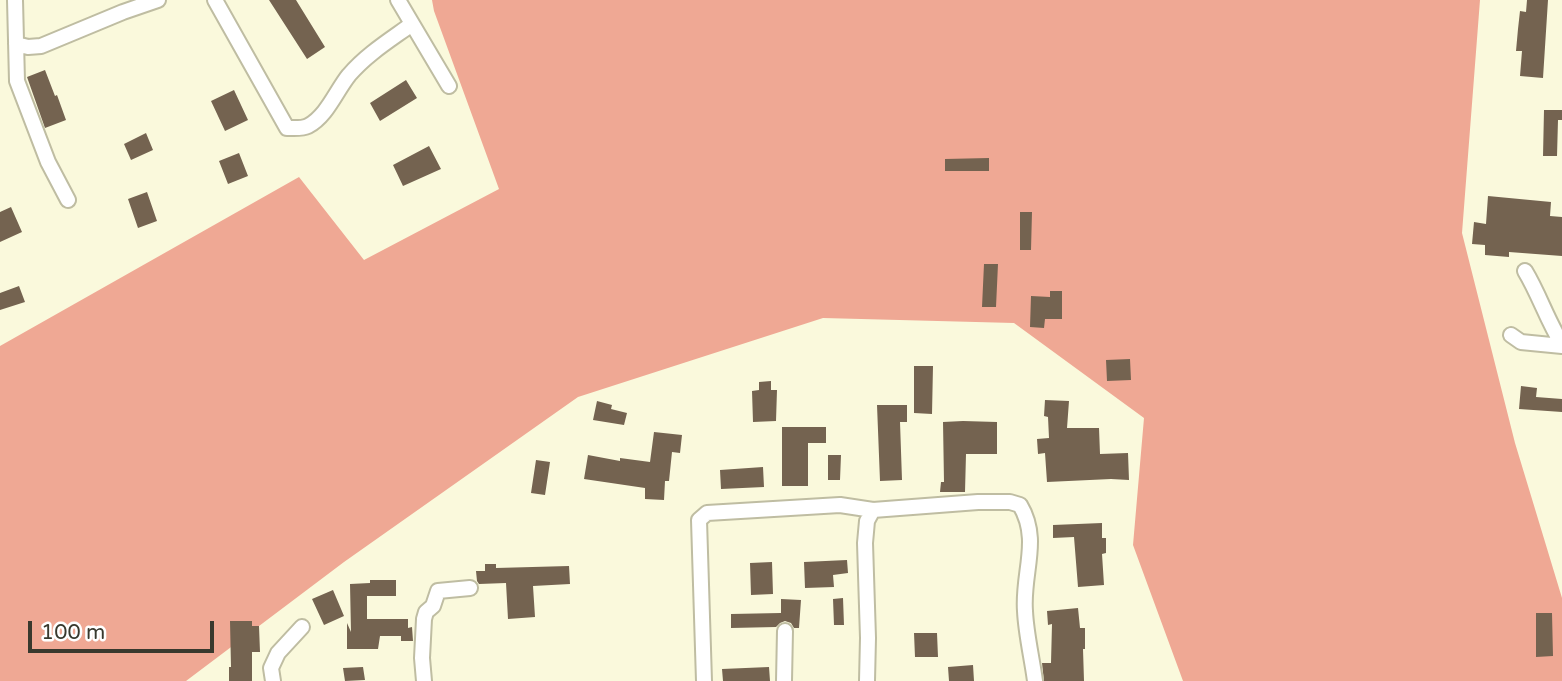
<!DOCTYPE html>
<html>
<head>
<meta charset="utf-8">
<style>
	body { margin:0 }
	#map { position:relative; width:1562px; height:681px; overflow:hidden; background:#faf9dc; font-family:"Varela Round",sans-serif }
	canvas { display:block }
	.scale { position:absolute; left:28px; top:621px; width:186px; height:32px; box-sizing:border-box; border:4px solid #39392e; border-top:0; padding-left:9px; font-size:21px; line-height:24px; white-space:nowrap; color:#39392e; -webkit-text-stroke:5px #fff; paint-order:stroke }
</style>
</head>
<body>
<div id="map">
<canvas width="1562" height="681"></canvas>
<div class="scale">100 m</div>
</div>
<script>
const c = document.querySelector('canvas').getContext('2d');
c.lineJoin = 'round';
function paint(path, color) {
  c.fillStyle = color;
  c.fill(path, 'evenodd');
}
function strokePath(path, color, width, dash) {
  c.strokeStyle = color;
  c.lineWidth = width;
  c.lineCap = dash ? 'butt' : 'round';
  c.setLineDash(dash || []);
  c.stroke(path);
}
paint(new Path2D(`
	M 432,0 L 1480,0 L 1462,233 L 1515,443 L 1562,598 L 1562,681 L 1183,681 L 1133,545 L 1144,418 L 1014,323 L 823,318 L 578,397 L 344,562 L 186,681 L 0,681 L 0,346 L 299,177 L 364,260 L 499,189 L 434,11 Z`), '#efa894');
paint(new Path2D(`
	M 269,0 L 296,0 L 325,47 L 307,59 Z
	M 1527,0 L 1548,0 L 1543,78 L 1520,76 L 1522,51 L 1516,51 L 1518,29 L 1520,11 L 1526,12 Z
	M 45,70 L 55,96 L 57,95 L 66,120 L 45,128 L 27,77 Z
	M 406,80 L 417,98 L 380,121 L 370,103 Z
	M 234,90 L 248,120 L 225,131 L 211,101 Z
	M 1544,110 L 1562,110 L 1562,120 L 1558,120 L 1557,156 L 1543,156 Z
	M 146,133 L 153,150 L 131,160 L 124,144 Z
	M 429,146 L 441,169 L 403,186 L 393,165 Z
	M 239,153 L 248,176 L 228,184 L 219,161 Z
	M 989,158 L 989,171 L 945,171 L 945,159 Z
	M 147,192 L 157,221 L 138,228 L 128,199 Z
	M 1488,196 L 1551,202 L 1550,216 L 1562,217 L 1562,256 L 1509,252 L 1509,257 L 1485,255 L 1485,245 L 1472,244 L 1474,222 L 1486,224 Z
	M 11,207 L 22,232 L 0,242 L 0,212 Z
	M 1020,212 L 1032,212 L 1031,250 L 1020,250 Z
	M 984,264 L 998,264 L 996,307 L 982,307 Z
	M 19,286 L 25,302 L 0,310 L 0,293 Z
	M 1050,291 L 1062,291 L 1062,319 L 1045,319 L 1044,328 L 1030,327 L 1031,296 L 1050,297 Z
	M 1130,359 L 1131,380 L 1107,381 L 1106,360 Z
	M 914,366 L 933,366 L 932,414 L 914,413 Z
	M 771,381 L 771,390 L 777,390 L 776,421 L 753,422 L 752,391 L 759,390 L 759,382 Z
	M 1521,386 L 1537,388 L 1536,397 L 1562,399 L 1562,412 L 1519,409 Z
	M 1045,400 L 1069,401 L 1067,428 L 1099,428 L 1100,454 L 1128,453 L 1129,480 L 1111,479 L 1047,482 L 1045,453 L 1038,454 L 1037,439 L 1049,438 L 1048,417 L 1044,416 Z
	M 597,401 L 612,405 L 611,409 L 627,413 L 624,425 L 593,420 Z
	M 877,405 L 907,405 L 907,422 L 900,422 L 902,480 L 880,481 Z
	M 963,421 L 997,422 L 997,454 L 966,454 L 965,492 L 940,492 L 941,482 L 944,482 L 943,422 Z
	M 782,427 L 826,427 L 826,443 L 808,443 L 808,486 L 782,486 Z
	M 654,432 L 682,435 L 680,453 L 672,452 L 669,481 L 665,481 L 664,500 L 645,499 L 645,488 L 584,479 L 588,455 L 620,461 L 620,458 L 650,462 Z
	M 828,455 L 841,455 L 840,480 L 828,480 Z
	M 536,460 L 550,462 L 545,495 L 531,493 Z
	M 763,467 L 764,487 L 721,489 L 720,470 Z
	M 1102,523 L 1102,538 L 1106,538 L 1106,553 L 1102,554 L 1104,585 L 1078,587 L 1074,537 L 1053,538 L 1053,525 Z
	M 847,560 L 848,573 L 833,575 L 834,587 L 805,588 L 804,562 Z
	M 772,562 L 773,594 L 751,595 L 750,563 Z
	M 485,564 L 496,564 L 496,568 L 569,566 L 570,584 L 533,586 L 535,617 L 508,619 L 506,583 L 479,584 L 477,581 L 476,571 L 485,571 Z
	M 370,580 L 396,580 L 396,596 L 367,596 L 367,619 L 408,619 L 408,628 L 412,627 L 413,641 L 401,641 L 401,636 L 380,636 L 378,649 L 347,649 L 347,623 L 351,632 L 350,584 L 370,583 Z
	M 333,590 L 344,616 L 324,625 L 312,599 Z
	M 843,598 L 844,625 L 834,625 L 833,599 Z
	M 781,599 L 801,600 L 799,628 L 794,628 L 791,623 L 785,621 L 780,623 L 776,627 L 731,628 L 731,614 L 781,613 Z
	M 1078,608 L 1080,628 L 1085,628 L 1085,649 L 1083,649 L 1084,681 L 1044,681 L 1042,663 L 1051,663 L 1052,624 L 1048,625 L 1047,611 Z
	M 1536,613 L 1552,613 L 1553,656 L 1536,657 Z
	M 230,621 L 252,621 L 252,626 L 259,626 L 260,652 L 252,652 L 252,681 L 229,681 L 229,667 L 231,667 Z
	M 914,633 L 937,633 L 938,657 L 915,657 Z
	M 973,665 L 974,681 L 949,681 L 948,667 Z
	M 363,667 L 365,680 L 345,681 L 343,668 Z
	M 769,667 L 770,681 L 723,681 L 722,669 Z`), '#746350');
const minor = new Path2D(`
	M 15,0 L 17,81 L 48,162 L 68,200
	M 215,0 L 287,128 C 294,128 302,129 308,126 C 327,116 336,91 349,75 C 367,54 390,40 412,24
	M 398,0 L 449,86
	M 16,44 L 28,47 L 41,46 L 123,12 L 158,0
	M 1525,271 C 1539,294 1547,320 1562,344
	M 1511,335 L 1521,342 L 1562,346
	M 273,681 L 271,668 L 278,653 L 302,627
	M 424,681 L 422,658 L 424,619 L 426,612 L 433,606 L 438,591 L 470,588
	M 704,681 L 699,520 L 707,513 L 840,505 L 873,510
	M 784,681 L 785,631
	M 867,681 L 868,638 L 865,543 L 867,521 L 873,510 L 978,502 L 1010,502 L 1020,505 C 1041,540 1022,573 1025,611 C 1026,634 1032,658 1035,681`);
strokePath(minor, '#bfbda2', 18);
strokePath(minor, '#fff', 14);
</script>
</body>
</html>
